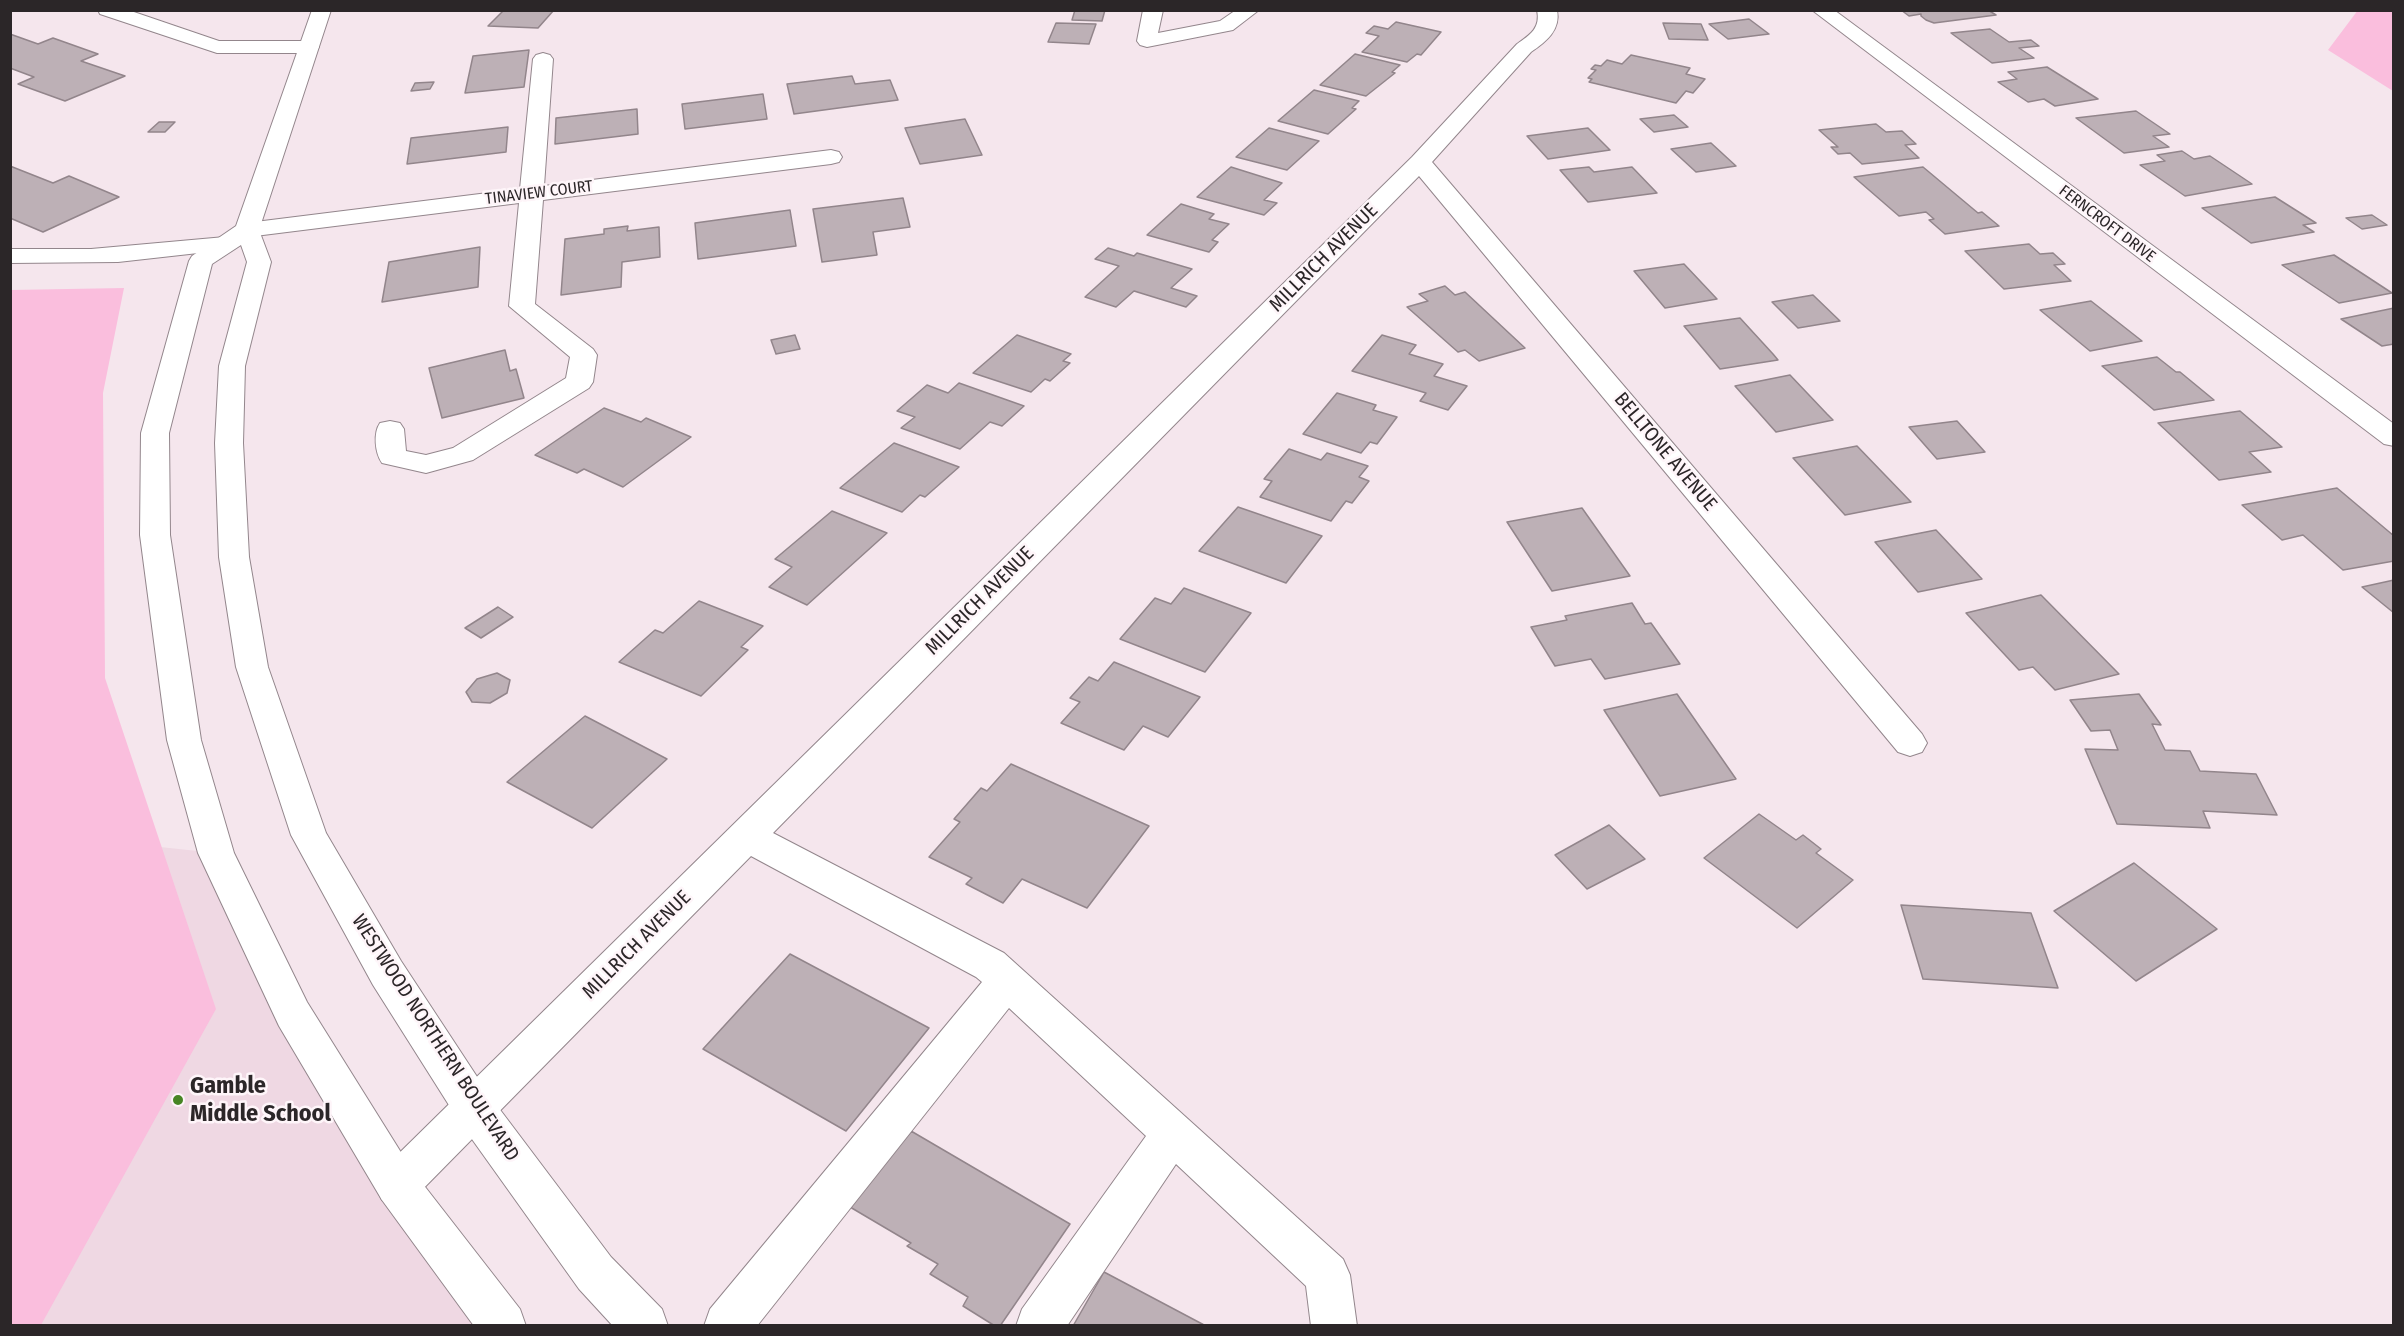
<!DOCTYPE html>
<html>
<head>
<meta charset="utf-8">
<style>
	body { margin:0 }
	#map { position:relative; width:2404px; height:1336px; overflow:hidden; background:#f5e6ed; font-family:"Fira Sans Condensed",sans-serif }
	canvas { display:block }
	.frame { position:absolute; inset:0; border:12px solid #2b2628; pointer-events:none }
</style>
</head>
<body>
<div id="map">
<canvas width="2404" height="1336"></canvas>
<div class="frame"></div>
</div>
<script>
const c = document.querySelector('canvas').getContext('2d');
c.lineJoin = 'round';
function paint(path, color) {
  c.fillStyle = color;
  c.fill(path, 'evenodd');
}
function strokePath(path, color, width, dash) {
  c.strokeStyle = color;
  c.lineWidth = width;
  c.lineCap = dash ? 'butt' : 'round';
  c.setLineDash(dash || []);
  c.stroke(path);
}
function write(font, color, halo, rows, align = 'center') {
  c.font = font + ' "Fira Sans Condensed",sans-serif';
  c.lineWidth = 5;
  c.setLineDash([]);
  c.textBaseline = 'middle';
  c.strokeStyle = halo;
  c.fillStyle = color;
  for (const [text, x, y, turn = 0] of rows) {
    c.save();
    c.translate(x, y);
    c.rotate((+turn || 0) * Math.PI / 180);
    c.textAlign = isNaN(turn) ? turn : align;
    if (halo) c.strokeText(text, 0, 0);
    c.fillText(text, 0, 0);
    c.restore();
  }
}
paint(new Path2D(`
	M 11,831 L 216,853 L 503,1325 L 11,1326 Z`), '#efd8e3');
paint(new Path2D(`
	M 2358,10 L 2393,11 L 2393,91 L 2328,50 Z
	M 124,288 L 103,393 L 105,678 L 216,1009 L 41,1325 L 11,1325 L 11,290 Z`), '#fabedd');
const building = new Path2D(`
	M 504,10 L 554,10 L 538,28 L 488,26 Z
	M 1075,10 L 1105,10 L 1102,21 L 1072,20 Z
	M 1901,10 L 1988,10 L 1996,15 L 1934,23 L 1926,20 L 1921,16 L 1921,14 L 1909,16 Z
	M 1749,19 L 1769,34 L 1728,39 L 1709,24 Z
	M 1396,22 L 1441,32 L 1421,55 L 1417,54 L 1407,62 L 1362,52 L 1379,36 L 1366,33 L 1374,26 L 1388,29 Z
	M 1056,23 L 1096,24 L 1089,44 L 1048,42 Z
	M 1663,23 L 1701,24 L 1708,40 L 1669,39 Z
	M 1990,29 L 2009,42 L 2031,40 L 2039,46 L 2019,48 L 2034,58 L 1992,63 L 1951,33 Z
	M 10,34 L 38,44 L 53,38 L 98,54 L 81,61 L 125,76 L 65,101 L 18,84 L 34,77 L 10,68 Z
	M 529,50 L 524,87 L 465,93 L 473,56 Z
	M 1355,54 L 1400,65 L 1392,72 L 1395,73 L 1366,96 L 1320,85 Z
	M 1631,55 L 1690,68 L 1686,74 L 1705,79 L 1693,93 L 1686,91 L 1676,103 L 1589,82 L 1592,79 L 1588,78 L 1596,70 L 1591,69 L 1595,65 L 1601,66 L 1607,60 L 1622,64 Z
	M 2047,67 L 2098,99 L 2055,106 L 2044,99 L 2028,102 L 1998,82 L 2017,79 L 2008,72 Z
	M 852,76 L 855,84 L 890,80 L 898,100 L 794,114 L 787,84 Z
	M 434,82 L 430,89 L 411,91 L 415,83 Z
	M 1314,90 L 1359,101 L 1352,108 L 1356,109 L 1328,134 L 1278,121 Z
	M 763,94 L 767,119 L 685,129 L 682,104 Z
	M 637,109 L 638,134 L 555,144 L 556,118 Z
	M 2136,111 L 2170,134 L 2153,136 L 2169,147 L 2124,153 L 2076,118 Z
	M 1674,115 L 1688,127 L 1654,132 L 1640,119 Z
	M 965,119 L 982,155 L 920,164 L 905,128 Z
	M 159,122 L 175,122 L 165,132 L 148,132 Z
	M 1876,124 L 1886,132 L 1902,131 L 1916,144 L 1905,145 L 1919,158 L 1862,164 L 1850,153 L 1838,154 L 1831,147 L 1838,147 L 1819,130 Z
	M 508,127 L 506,152 L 407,164 L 411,138 Z
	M 1269,128 L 1319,141 L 1287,170 L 1236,157 Z
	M 1588,128 L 1610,150 L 1548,159 L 1527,136 Z
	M 1711,143 L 1736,166 L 1696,172 L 1671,149 Z
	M 2182,151 L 2194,159 L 2210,156 L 2252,184 L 2185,196 L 2140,165 L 2165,161 L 2157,155 Z
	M 10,166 L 53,183 L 69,176 L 119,197 L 43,232 L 10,218 Z
	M 1231,167 L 1282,183 L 1264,200 L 1277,203 L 1264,215 L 1197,197 Z
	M 1589,167 L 1594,172 L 1632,167 L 1657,193 L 1588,202 L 1560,170 Z
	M 1923,167 L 1978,213 L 1982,212 L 1999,226 L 1945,234 L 1929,220 L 1934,219 L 1926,212 L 1899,216 L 1854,177 Z
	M 2275,197 L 2316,223 L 2303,225 L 2314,232 L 2251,243 L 2202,208 Z
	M 903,198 L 910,227 L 873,232 L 877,255 L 822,262 L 813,209 Z
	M 1181,204 L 1214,214 L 1209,219 L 1229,224 L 1212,240 L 1218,242 L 1209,252 L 1147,235 Z
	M 790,210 L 796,246 L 698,259 L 695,223 Z
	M 2372,215 L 2387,225 L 2362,229 L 2346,218 Z
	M 628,226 L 627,231 L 659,227 L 660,257 L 622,262 L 621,287 L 561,295 L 565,239 L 604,234 L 604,229 Z
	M 2029,244 L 2040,254 L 2053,253 L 2065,264 L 2054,265 L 2071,281 L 2004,289 L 1965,251 Z
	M 480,247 L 478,287 L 382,302 L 389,262 Z
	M 1108,248 L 1134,256 L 1137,253 L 1192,269 L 1171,288 L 1197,296 L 1186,307 L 1134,291 L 1116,307 L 1085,297 L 1119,266 L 1095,259 Z
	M 2334,255 L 2392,293 L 2339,303 L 2282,265 Z
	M 1684,264 L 1717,299 L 1665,308 L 1634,271 Z
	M 1445,286 L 1455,295 L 1465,292 L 1525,348 L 1479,361 L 1465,350 L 1458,352 L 1407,307 L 1428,301 L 1419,294 Z
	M 1813,295 L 1840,321 L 1798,328 L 1772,302 Z
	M 2091,301 L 2142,341 L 2090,351 L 2040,310 Z
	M 2394,308 L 2394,344 L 2382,346 L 2341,319 Z
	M 1740,318 L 1773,354 L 1778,360 L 1720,369 L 1684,326 Z
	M 795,335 L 800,349 L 776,354 L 771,340 Z
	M 1017,335 L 1071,354 L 1063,361 L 1070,363 L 1050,381 L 1045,379 L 1031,392 L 973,373 Z
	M 1382,335 L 1416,345 L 1409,354 L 1443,364 L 1434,376 L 1467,386 L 1448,410 L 1420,401 L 1426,393 L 1352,371 Z
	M 505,350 L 510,371 L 516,369 L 524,398 L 442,418 L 429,368 Z
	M 2157,357 L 2176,372 L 2180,372 L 2214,400 L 2154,410 L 2102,366 Z
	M 1790,375 L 1827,414 L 1833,420 L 1776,432 L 1735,386 Z
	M 959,383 L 1024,406 L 1002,426 L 990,422 L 960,449 L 901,428 L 915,417 L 897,411 L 927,385 L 948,393 Z
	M 1337,393 L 1376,405 L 1373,410 L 1397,417 L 1377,444 L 1370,442 L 1361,453 L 1303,434 Z
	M 604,408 L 641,422 L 646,418 L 691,437 L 623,487 L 584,469 L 577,473 L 535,455 Z
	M 2240,411 L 2282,447 L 2249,452 L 2271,472 L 2219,480 L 2158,423 Z
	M 1957,421 L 1985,452 L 1937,459 L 1909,427 Z
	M 894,443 L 959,467 L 925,497 L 920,495 L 902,512 L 840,488 Z
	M 1857,446 L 1911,502 L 1845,515 L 1793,458 Z
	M 1289,449 L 1321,460 L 1327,453 L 1368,466 L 1359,477 L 1369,481 L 1352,503 L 1346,501 L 1331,521 L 1260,497 L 1272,481 L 1264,479 Z
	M 2337,488 L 2394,536 L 2394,561 L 2343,570 L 2303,535 L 2282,540 L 2242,505 Z
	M 1238,507 L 1322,536 L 1286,583 L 1199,551 Z
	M 1582,508 L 1630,576 L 1552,591 L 1507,522 Z
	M 832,511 L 887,533 L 807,605 L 769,587 L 792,567 L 775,559 Z
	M 1936,530 L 1982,579 L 1918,592 L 1875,542 Z
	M 2394,580 L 2394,613 L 2362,587 Z
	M 1184,588 L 1251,613 L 1205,672 L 1120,639 L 1155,598 L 1171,604 Z
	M 2041,595 L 2119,674 L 2055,690 L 2033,667 L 2019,670 L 1966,613 Z
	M 699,601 L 763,626 L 741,647 L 748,650 L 701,696 L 619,662 L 655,630 L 663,633 Z
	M 1632,603 L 1645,624 L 1651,623 L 1680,664 L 1605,679 L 1591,659 L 1555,666 L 1531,627 L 1567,620 L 1565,616 Z
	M 498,607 L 513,617 L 481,638 L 465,628 Z
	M 1114,662 L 1200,697 L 1168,737 L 1143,726 L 1124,750 L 1061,723 L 1080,702 L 1070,698 L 1089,677 L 1098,681 Z
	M 497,673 L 510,680 L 507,693 L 490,703 L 472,702 L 466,692 L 477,679 Z
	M 1677,694 L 1736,779 L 1660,796 L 1604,710 Z
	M 2139,694 L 2161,725 L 2152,724 L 2165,750 L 2190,751 L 2200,771 L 2256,774 L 2277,815 L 2203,811 L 2210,828 L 2117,824 L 2085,749 L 2118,750 L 2110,730 L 2091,731 L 2070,700 Z
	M 585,716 L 667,759 L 592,828 L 507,782 Z
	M 1011,764 L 1149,826 L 1087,908 L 1022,879 L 1003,903 L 966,884 L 972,878 L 929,857 L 960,822 L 954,819 L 981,788 L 987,791 Z
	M 1759,814 L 1796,840 L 1803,835 L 1821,849 L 1816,853 L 1853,880 L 1797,928 L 1704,858 Z
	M 1609,825 L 1645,859 L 1587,889 L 1555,855 Z
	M 2134,863 L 2217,929 L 2136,981 L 2054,911 Z
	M 1901,905 L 2031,913 L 2058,988 L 1923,979 Z
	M 790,954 L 929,1028 L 846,1131 L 703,1049 Z
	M 911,1131 L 1070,1224 L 1000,1326 L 995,1326 L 963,1306 L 968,1297 L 930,1274 L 938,1264 L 907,1246 L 911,1243 L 850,1207 Z
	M 1104,1272 L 1206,1326 L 1073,1326 Z`);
paint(building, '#bdb0b6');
strokePath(building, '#92858b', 1.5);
const minor = new Path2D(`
	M 98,10 L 128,10 L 219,41 L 309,41 L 316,43 L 319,47 L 316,51 L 309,53 L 217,53 L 100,14 Z
	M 1143,10 L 1163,10 L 1158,33 L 1220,21 L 1236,10 L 1259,10 L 1233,30 L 1147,47 L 1140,45 L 1137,41 Z
	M 1537,10 L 1557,10 C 1561,30 1546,42 1531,52 L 1432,162 L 1922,734 L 1927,743 L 1922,752 L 1910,756 L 1898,752 L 1419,176 L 773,833 L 1004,953 L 1343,1259 L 1350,1275 L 1357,1326 L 1311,1326 L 1306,1286 L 1176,1164 L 1067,1326 L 1016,1326 L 1022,1309 L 1146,1136 L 1009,1008 L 757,1326 L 704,1326 L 710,1309 L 982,982 L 976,977 L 751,856 L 412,1200 L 397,1206 L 382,1200 L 375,1185 L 382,1170 L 1412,157 L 1517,44 C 1530,35 1541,28 1537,10 Z
	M 1812,10 L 1834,10 L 2394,424 L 2394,446 L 2384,444 Z
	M 543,53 L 550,55 L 553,59 L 544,186 L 831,150 L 839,152 L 842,157 L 839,162 L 831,164 L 543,200 L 535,304 L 593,349 L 597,355 L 593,382 L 589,388 L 473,460 L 426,473 L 382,463 C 375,453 373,433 380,423 L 390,421 L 400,423 L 404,429 L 406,451 L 426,455 L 453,448 L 566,378 L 570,357 L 509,306 L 519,203 L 247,237 L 239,235 L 235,230 L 239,225 L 247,223 L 520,189 L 533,59 L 536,55 Z
	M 225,237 L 234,239 L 237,244 L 234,249 L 118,262 L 10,263 L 10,249 L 91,249 Z`);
const major = new Path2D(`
	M 312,10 L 331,10 L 259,230 L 271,262 L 245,366 L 243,443 L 249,557 L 268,667 L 326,833 L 401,961 L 489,1095 L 611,1257 L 662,1309 L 668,1326 L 613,1326 L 579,1289 L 459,1121 L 373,985 L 291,835 L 236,667 L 219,557 L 215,443 L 219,366 L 247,262 L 241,245 L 212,264 L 169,433 L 170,535 L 201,740 L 234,853 L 307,1002 L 412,1170 L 520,1309 L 526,1326 L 474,1326 L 382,1200 L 279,1026 L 198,853 L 167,740 L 140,535 L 141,433 L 189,261 L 192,256 L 236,226 Z`);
strokePath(minor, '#93868c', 2);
strokePath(major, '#93868c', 2);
paint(minor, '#fff');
paint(major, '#fff');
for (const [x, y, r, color] of [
	[178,1100,6,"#478524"]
]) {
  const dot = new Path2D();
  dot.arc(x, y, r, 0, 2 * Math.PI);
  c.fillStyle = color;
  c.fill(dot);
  strokePath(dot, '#fef5f9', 2);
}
write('16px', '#2b2628', '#fef5f9', [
	["TINAVIEW COURT",539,193,-7],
	["FERNCROFT DRIVE",2107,224,37]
]);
write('20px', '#2b2628', '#fef5f9', [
	["MILLRICH AVENUE",1324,258,-45],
	["BELLTONE AVENUE",1665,452,50],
	["MILLRICH AVENUE",980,601,-45],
	["MILLRICH AVENUE",637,945,-45],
	["WESTWOOD NORTHERN BOULEVARD",435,1038,57]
]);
write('bold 24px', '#2b2628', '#fef5f9', [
	["Gamble",190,1086],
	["Middle School",190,1114]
], 'left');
</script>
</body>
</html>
